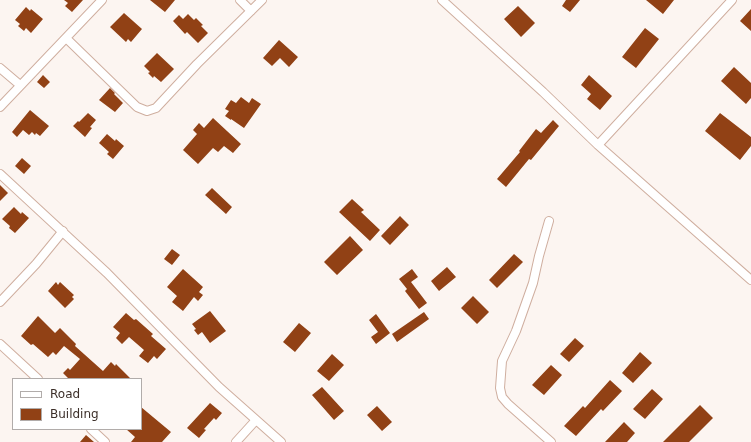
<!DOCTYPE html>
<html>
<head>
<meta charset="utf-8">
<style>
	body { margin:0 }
	#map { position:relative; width:751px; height:442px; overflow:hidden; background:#fcf5f1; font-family:"DejaVu Sans",sans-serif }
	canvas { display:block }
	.legend { position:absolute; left:12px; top:378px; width:130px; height:52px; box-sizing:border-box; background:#fff; border:1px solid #b1acaa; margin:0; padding:5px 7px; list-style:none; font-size:12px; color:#3d302a }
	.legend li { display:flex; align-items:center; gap:8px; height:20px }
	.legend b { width:20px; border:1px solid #b1acaa }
</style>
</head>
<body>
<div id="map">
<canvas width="751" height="442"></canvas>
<ul class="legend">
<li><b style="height:5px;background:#fff"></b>Road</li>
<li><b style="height:11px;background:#914115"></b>Building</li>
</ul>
</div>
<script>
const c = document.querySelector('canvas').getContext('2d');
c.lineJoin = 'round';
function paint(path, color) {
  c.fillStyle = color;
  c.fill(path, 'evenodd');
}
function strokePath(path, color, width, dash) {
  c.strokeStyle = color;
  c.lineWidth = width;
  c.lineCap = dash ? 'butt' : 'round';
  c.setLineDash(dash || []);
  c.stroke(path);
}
paint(new Path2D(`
	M 64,0 L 83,0 L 72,12 L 65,6 L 68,3 Z
	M 150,0 L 175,0 L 165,12 Z
	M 566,0 L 580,0 L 570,12 L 562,6 Z
	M 646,0 L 674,0 L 663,14 Z
	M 518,6 L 535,23 L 521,37 L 504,19 Z
	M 26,7 L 30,11 L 31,9 L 43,19 L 31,33 L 26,28 L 24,31 L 18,26 L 20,24 L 15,20 Z
	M 751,9 L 751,31 L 740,21 Z
	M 124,13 L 142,29 L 131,42 L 128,39 L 126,42 L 110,27 Z
	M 188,14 L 194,20 L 196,18 L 203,25 L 201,26 L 208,33 L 198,43 L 187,32 L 185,34 L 173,21 L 179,15 L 183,19 Z
	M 645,28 L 659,39 L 636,68 L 622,57 Z
	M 279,40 L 298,57 L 289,67 L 280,58 L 272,66 L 263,58 Z
	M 157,53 L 174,69 L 161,82 L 154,76 L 153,78 L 148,73 L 150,72 L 144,66 Z
	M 734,67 L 751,83 L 751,98 L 746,104 L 721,81 Z
	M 43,75 L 50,82 L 44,88 L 37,82 Z
	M 589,75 L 612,96 L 600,110 L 587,99 L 591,94 L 581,85 Z
	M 110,88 L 115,93 L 114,94 L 123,103 L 115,112 L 99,100 Z
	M 241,97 L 249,103 L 252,98 L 261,104 L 244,128 L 231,119 L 231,120 L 225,116 L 229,111 L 225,109 L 231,100 L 236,103 Z
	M 30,110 L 49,126 L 40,136 L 36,133 L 35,135 L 32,132 L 29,135 L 23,130 L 17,137 L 12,132 Z
	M 88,113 L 96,120 L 90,127 L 92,128 L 85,137 L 73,126 L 78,121 L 79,122 Z
	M 720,113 L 751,137 L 751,146 L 740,160 L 705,131 Z
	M 213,118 L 241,144 L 233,153 L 224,146 L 218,152 L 213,148 L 198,164 L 183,150 L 197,134 L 193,130 L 199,123 L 204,128 Z
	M 553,120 L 559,126 L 531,160 L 529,159 L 506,187 L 497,179 L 520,152 L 519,151 L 536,129 L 541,133 Z
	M 107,134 L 115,141 L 116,139 L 124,146 L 113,159 L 107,154 L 109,152 L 99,143 Z
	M 22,158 L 31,166 L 24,174 L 15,166 Z
	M 0,185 L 8,193 L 0,201 Z
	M 212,188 L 232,207 L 226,214 L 205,195 Z
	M 352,199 L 364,210 L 361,212 L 380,230 L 370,241 L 339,212 Z
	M 14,207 L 21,214 L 22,212 L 29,218 L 15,233 L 9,228 L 10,226 L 2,219 Z
	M 400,216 L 409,225 L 390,245 L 381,236 Z
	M 350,236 L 363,250 L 337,275 L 324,262 Z
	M 172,249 L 180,255 L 172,265 L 164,259 Z
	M 514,254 L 523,262 L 497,288 L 489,280 Z
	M 447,267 L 456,277 L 439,291 L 431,281 Z
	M 183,269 L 203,287 L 199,292 L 203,295 L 198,301 L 194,297 L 183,311 L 172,302 L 177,296 L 167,287 Z
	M 412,269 L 418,277 L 411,282 L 427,303 L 419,309 L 405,291 L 407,289 L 399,279 Z
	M 56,282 L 58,285 L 60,282 L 74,295 L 72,297 L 74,299 L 65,308 L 48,291 Z
	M 473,296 L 489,312 L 477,324 L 461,308 Z
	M 210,311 L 226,331 L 210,343 L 202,332 L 198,335 L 194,330 L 196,329 L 192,324 Z
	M 424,312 L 429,319 L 397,342 L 392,334 Z
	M 126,313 L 134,320 L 136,319 L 153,334 L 151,336 L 166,349 L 157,359 L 154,356 L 148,363 L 139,356 L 144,350 L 129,337 L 122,344 L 116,338 L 120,333 L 113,327 Z
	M 376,314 L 390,333 L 376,344 L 371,337 L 378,332 L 369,320 Z
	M 38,316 L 55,333 L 60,328 L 76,344 L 75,346 L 103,371 L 111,362 L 115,366 L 116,364 L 131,379 L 69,379 L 63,373 L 68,368 L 70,370 L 80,359 L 64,346 L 56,355 L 53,352 L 48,357 L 33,344 L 31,345 L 21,336 Z
	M 299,323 L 311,333 L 295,352 L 283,342 Z
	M 575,338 L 584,346 L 569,362 L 560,354 Z
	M 640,352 L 652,363 L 633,383 L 622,373 Z
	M 332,354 L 344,365 L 329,381 L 317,371 Z
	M 551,365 L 562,375 L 544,395 L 532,385 Z
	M 610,380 L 622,391 L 603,411 L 601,409 L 576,436 L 564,426 L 583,406 L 585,408 Z
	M 322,387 L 344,411 L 334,420 L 312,395 Z
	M 652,389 L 663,399 L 645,419 L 633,409 Z
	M 210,403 L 222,413 L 216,420 L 214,418 L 204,429 L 206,430 L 199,438 L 187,428 Z
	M 700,405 L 713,418 L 689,442 L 663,442 Z
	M 377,406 L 392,422 L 382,431 L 367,415 Z
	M 141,407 L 171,432 L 162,442 L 131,442 L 135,437 L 126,429 L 141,429 Z
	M 624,422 L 635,433 L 627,442 L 605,442 Z
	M 86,435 L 94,442 L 80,442 Z`), '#914115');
const street = new Path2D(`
	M 240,0 L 251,11
	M 442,0 L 543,92 L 598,145 L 751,280
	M 66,38 L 137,107 L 147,111 L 156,108 L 197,64 L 262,0
	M 0,68 L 20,85
	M 0,107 L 102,0
	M 598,145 L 732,0
	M 0,174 L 107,273 L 219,387 L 281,442
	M 549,221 L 539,256 L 533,283 L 516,331 L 502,361 L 500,388 L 502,397 L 508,404 L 551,442
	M 0,302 L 36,264 L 63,231
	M 0,344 L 38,379
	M 91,429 L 105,442
	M 236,442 L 256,420`);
strokePath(street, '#cfae9f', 10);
strokePath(street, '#fff', 8);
</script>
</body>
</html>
